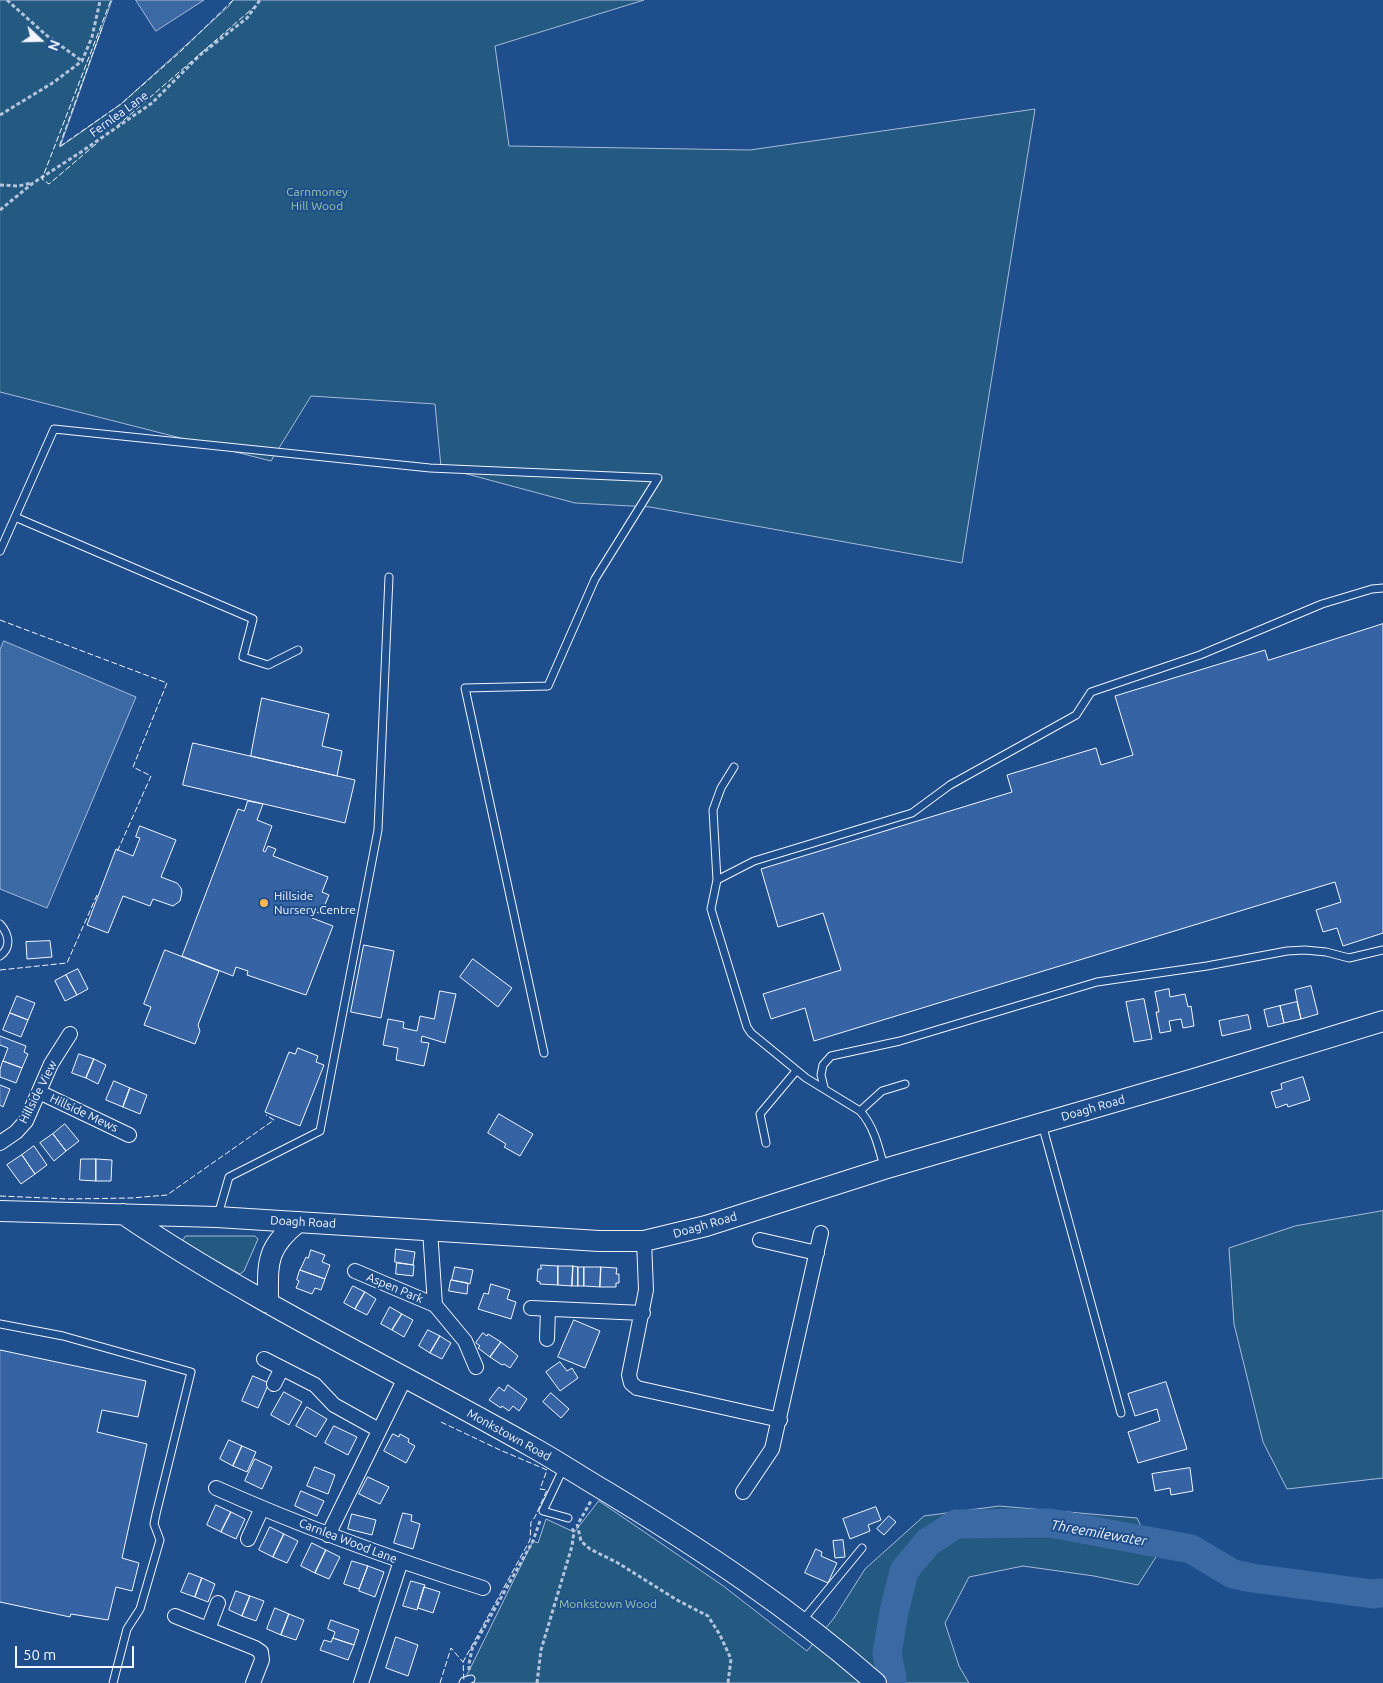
<!DOCTYPE html>
<html>
<head>
<meta charset="utf-8">
<style>
	body { margin:0 }
	#map { position:relative; width:1383px; height:1683px; overflow:hidden; background:#1f4e8c; font-family:Ubuntu,sans-serif }
	canvas { display:block }
	.north { position:absolute; left:15px; top:15px; width:50px; height:50px; -webkit-text-stroke:4px #1f4e8c; paint-order:stroke; rotate:111deg; font-size:14px; font-weight:700; line-height:20px; text-align:center; color:#f2f6ff }
	.north::after { content:''; display:block; margin:auto; width:18px; height:22px; background:#f2f6ff; clip-path:polygon(50% 0,100% 100%,50% 72%,0 100%) }
	.scale { position:absolute; left:15px; top:1646px; width:119px; height:22px; box-sizing:border-box; border:2px solid #f2f6ff; border-top:0; padding-left:6px; font-size:15px; line-height:18px; white-space:nowrap; color:#f2f6ff; -webkit-text-stroke:4px #1f4e8c; paint-order:stroke }
</style>
</head>
<body>
<div id="map">
<canvas width="1383" height="1683"></canvas>
<div class="north">N</div>
<div class="scale">50 m</div>
</div>
<script>
const c = document.querySelector('canvas').getContext('2d');
c.lineJoin = 'round';
function paint(path, color) {
  c.fillStyle = color;
  c.fill(path, 'evenodd');
}
function strokePath(path, color, width, dash) {
  c.strokeStyle = color;
  c.lineWidth = width;
  c.lineCap = dash ? 'butt' : 'round';
  c.setLineDash(dash || []);
  c.stroke(path);
}
function write(font, color, halo, rows, align = 'center') {
  c.font = font + ' Ubuntu,sans-serif';
  c.lineWidth = 4;
  c.setLineDash([]);
  c.textBaseline = 'middle';
  c.strokeStyle = halo;
  c.fillStyle = color;
  for (const [text, x, y, turn = 0] of rows) {
    c.save();
    c.translate(x, y);
    c.rotate((+turn || 0) * Math.PI / 180);
    c.textAlign = isNaN(turn) ? turn : align;
    if (halo) c.strokeText(text, 0, 0);
    c.fillText(text, 0, 0);
    c.restore();
  }
}
const green = new Path2D(`
	M 0,0 L 112,0 L 60,147 L 121,104 L 229,6 L 233,0 L 644,0 L 495,46 L 509,146 L 750,150 L 1035,109 L 962,563 L 650,507 L 575,503 L 441,467 L 435,404 L 311,396 L 271,461 L 0,392 Z
	M 1383,1211 L 1383,1478 L 1287,1489 L 1263,1442 L 1234,1324 L 1229,1248 L 1295,1226 Z
	M 186,1236 L 255,1236 L 258,1239 L 244,1271 L 240,1274 L 184,1243 L 183,1240 Z
	M 599,1501 L 722,1585 L 807,1651 L 834,1618 L 865,1569 L 924,1516 L 999,1506 L 1137,1518 L 1156,1557 L 1138,1585 L 1094,1576 L 1023,1566 L 969,1577 L 945,1623 L 959,1666 L 969,1683 L 465,1683 L 464,1681 L 533,1541 L 538,1543 L 546,1519 L 574,1532 Z`);
paint(green, '#245a82');
strokePath(green, '#a8bbd7', 1);
const water = new Path2D(`
	M 136,0 L 204,0 L 156,31 Z
	M 4,641 L 136,697 L 47,908 L 0,889 L 0,650 Z`);
paint(water, '#3b69a3');
strokePath(water, '#a8bbd7', 1);
strokePath(new Path2D(`
	M 892,1678 L 887,1653 L 894,1612 L 904,1571 L 928,1542 L 956,1524 L 1050,1523 L 1191,1549 L 1233,1574 L 1252,1578 L 1373,1594 L 1383,1593`), '#3b69a3', 29);
const building = new Path2D(`
	M 1383,624 L 1383,933 L 1343,946 L 1337,928 L 1323,932 L 1316,910 L 1341,902 L 1335,882 L 814,1041 L 805,1008 L 771,1019 L 763,994 L 841,970 L 823,913 L 778,927 L 761,869 L 1012,792 L 1007,775 L 1096,748 L 1101,765 L 1133,755 L 1115,696 L 1265,650 L 1268,660 Z
	M 262,698 L 329,714 L 322,746 L 342,751 L 337,776 L 251,756 Z
	M 193,743 L 355,780 L 345,823 L 183,785 Z
	M 248,801 L 263,804 L 257,820 L 272,826 L 263,851 L 265,852 L 268,846 L 276,849 L 273,856 L 328,877 L 322,892 L 329,895 L 321,914 L 314,911 L 312,918 L 333,926 L 306,995 L 247,975 L 248,971 L 236,967 L 233,976 L 182,956 L 238,809 L 244,811 Z
	M 140,826 L 176,840 L 161,877 L 177,883 L 181,888 L 182,892 L 180,901 L 173,906 L 153,899 L 150,906 L 123,896 L 108,933 L 87,925 L 116,849 L 133,856 L 140,838 L 136,837 Z
	M 50,941 L 52,957 L 27,959 L 26,942 Z
	M 364,945 L 394,951 L 381,1018 L 351,1012 Z
	M 165,950 L 219,971 L 198,1025 L 200,1031 L 195,1044 L 144,1025 L 151,1007 L 144,1004 Z
	M 473,959 L 512,988 L 498,1007 L 460,977 Z
	M 78,969 L 88,989 L 77,995 L 66,975 Z
	M 66,975 L 77,995 L 65,1001 L 55,981 Z
	M 1311,986 L 1318,1014 L 1301,1019 L 1295,990 Z
	M 1169,989 L 1170,997 L 1185,994 L 1188,1007 L 1191,1006 L 1194,1026 L 1183,1028 L 1181,1019 L 1169,1021 L 1171,1031 L 1160,1033 L 1156,1012 L 1159,1012 L 1155,992 Z
	M 440,991 L 456,994 L 445,1043 L 422,1036 L 421,1042 L 429,1043 L 424,1066 L 396,1060 L 398,1048 L 383,1045 L 388,1019 L 404,1022 L 403,1028 L 417,1031 L 420,1016 L 434,1019 Z
	M 17,996 L 35,1003 L 28,1020 L 10,1013 Z
	M 1144,999 L 1152,1039 L 1134,1042 L 1126,1002 Z
	M 1297,1002 L 1301,1019 L 1284,1023 L 1280,1006 Z
	M 1280,1006 L 1284,1023 L 1268,1027 L 1264,1010 Z
	M 10,1013 L 28,1020 L 21,1037 L 3,1030 Z
	M 1248,1015 L 1251,1029 L 1222,1036 L 1219,1021 Z
	M 0,1036 L 26,1046 L 24,1052 L 28,1054 L 22,1068 L 3,1061 L 8,1048 L 0,1045 Z
	M 298,1048 L 318,1056 L 316,1062 L 324,1065 L 300,1126 L 265,1112 L 289,1052 L 295,1054 Z
	M 79,1054 L 94,1059 L 86,1078 L 72,1073 Z
	M 94,1059 L 106,1065 L 98,1084 L 86,1078 Z
	M 3,1061 L 22,1068 L 16,1083 L 0,1077 L 0,1070 Z
	M 1303,1077 L 1310,1100 L 1288,1107 L 1287,1104 L 1276,1108 L 1271,1092 L 1282,1089 L 1281,1084 Z
	M 114,1081 L 130,1088 L 123,1107 L 106,1100 Z
	M 0,1085 L 10,1089 L 3,1107 L 0,1105 Z
	M 130,1088 L 147,1095 L 140,1114 L 123,1107 Z
	M 499,1114 L 533,1134 L 520,1156 L 504,1147 L 506,1144 L 488,1133 Z
	M 65,1124 L 79,1141 L 66,1151 L 53,1134 Z
	M 53,1134 L 66,1151 L 54,1161 L 40,1143 Z
	M 34,1146 L 47,1165 L 35,1174 L 22,1155 Z
	M 22,1155 L 35,1174 L 21,1184 L 7,1165 Z
	M 81,1159 L 96,1159 L 96,1181 L 80,1180 Z
	M 96,1159 L 112,1160 L 111,1181 L 96,1181 Z
	M 396,1249 L 415,1252 L 413,1265 L 395,1262 Z
	M 311,1250 L 325,1255 L 322,1262 L 330,1265 L 325,1279 L 300,1270 L 306,1257 L 308,1258 Z
	M 397,1263 L 414,1265 L 413,1276 L 396,1274 Z
	M 541,1265 L 558,1266 L 558,1285 L 540,1284 L 540,1282 L 537,1281 L 538,1269 L 541,1269 Z
	M 558,1266 L 573,1266 L 572,1286 L 558,1285 Z
	M 573,1266 L 578,1267 L 578,1286 L 572,1286 Z
	M 455,1267 L 473,1270 L 470,1284 L 452,1280 Z
	M 578,1267 L 584,1267 L 584,1286 L 578,1286 Z
	M 584,1267 L 601,1267 L 600,1287 L 584,1286 Z
	M 601,1267 L 617,1268 L 616,1274 L 619,1274 L 619,1283 L 616,1283 L 616,1287 L 600,1287 Z
	M 300,1270 L 325,1279 L 321,1290 L 315,1288 L 312,1294 L 296,1288 L 299,1281 L 297,1280 Z
	M 451,1280 L 468,1283 L 467,1294 L 449,1291 Z
	M 491,1284 L 510,1290 L 507,1299 L 516,1302 L 511,1319 L 478,1309 L 484,1293 L 488,1294 Z
	M 353,1286 L 365,1292 L 355,1309 L 344,1303 Z
	M 365,1292 L 376,1299 L 367,1315 L 355,1309 Z
	M 390,1307 L 402,1314 L 392,1330 L 381,1324 Z
	M 402,1314 L 413,1320 L 404,1337 L 392,1330 Z
	M 574,1320 L 600,1331 L 585,1368 L 558,1357 Z
	M 428,1330 L 440,1336 L 430,1353 L 419,1346 Z
	M 483,1333 L 487,1336 L 488,1334 L 501,1342 L 490,1357 L 478,1348 L 480,1346 L 476,1343 Z
	M 440,1336 L 451,1343 L 442,1359 L 430,1353 Z
	M 501,1342 L 518,1356 L 510,1368 L 504,1364 L 502,1365 L 490,1357 Z
	M 0,1350 L 146,1381 L 138,1417 L 102,1410 L 97,1432 L 147,1444 L 122,1558 L 139,1563 L 132,1591 L 116,1587 L 108,1620 L 71,1614 L 70,1617 L 0,1602 Z
	M 560,1362 L 567,1371 L 572,1368 L 578,1378 L 560,1391 L 546,1372 Z
	M 253,1376 L 269,1383 L 258,1408 L 242,1401 Z
	M 1166,1382 L 1187,1449 L 1138,1463 L 1128,1432 L 1160,1421 L 1157,1409 L 1135,1416 L 1128,1394 Z
	M 508,1385 L 527,1399 L 519,1411 L 513,1406 L 509,1411 L 502,1406 L 501,1408 L 489,1400 L 499,1387 L 504,1391 Z
	M 284,1392 L 302,1402 L 289,1425 L 271,1415 Z
	M 551,1393 L 569,1409 L 561,1418 L 543,1402 Z
	M 307,1407 L 327,1419 L 316,1437 L 296,1426 Z
	M 334,1426 L 357,1437 L 348,1455 L 325,1443 Z
	M 393,1434 L 399,1437 L 400,1434 L 409,1439 L 408,1442 L 415,1446 L 406,1463 L 384,1451 Z
	M 229,1440 L 242,1446 L 233,1466 L 220,1459 Z
	M 242,1446 L 256,1452 L 247,1472 L 233,1466 Z
	M 255,1459 L 272,1467 L 262,1489 L 245,1481 Z
	M 315,1467 L 335,1475 L 328,1494 L 307,1486 Z
	M 1190,1468 L 1193,1491 L 1171,1495 L 1170,1488 L 1155,1491 L 1152,1474 Z
	M 368,1477 L 389,1487 L 380,1504 L 359,1494 Z
	M 301,1491 L 324,1501 L 317,1516 L 295,1506 Z
	M 216,1505 L 231,1512 L 221,1532 L 207,1525 Z
	M 876,1507 L 881,1520 L 868,1525 L 870,1531 L 850,1539 L 843,1519 Z
	M 231,1512 L 245,1519 L 236,1539 L 221,1532 Z
	M 403,1513 L 412,1515 L 411,1521 L 420,1524 L 413,1549 L 394,1543 Z
	M 352,1514 L 376,1520 L 372,1535 L 348,1529 Z
	M 889,1516 L 896,1522 L 884,1535 L 877,1529 Z
	M 270,1527 L 284,1534 L 273,1557 L 259,1550 Z
	M 284,1534 L 298,1541 L 287,1563 L 273,1557 Z
	M 843,1540 L 845,1557 L 835,1558 L 833,1541 Z
	M 312,1543 L 326,1550 L 315,1573 L 301,1566 Z
	M 816,1549 L 822,1552 L 821,1556 L 837,1563 L 828,1583 L 805,1573 Z
	M 326,1550 L 340,1557 L 329,1579 L 315,1573 Z
	M 352,1561 L 368,1566 L 359,1589 L 344,1584 Z
	M 368,1566 L 384,1572 L 375,1597 L 359,1591 Z
	M 189,1573 L 202,1578 L 195,1597 L 181,1592 Z
	M 202,1578 L 215,1584 L 208,1602 L 195,1597 Z
	M 411,1581 L 425,1585 L 417,1610 L 403,1606 Z
	M 424,1587 L 440,1592 L 433,1613 L 418,1608 Z
	M 236,1591 L 250,1596 L 242,1616 L 229,1610 Z
	M 250,1596 L 264,1601 L 256,1621 L 242,1616 Z
	M 275,1608 L 289,1614 L 281,1635 L 267,1629 Z
	M 289,1614 L 304,1620 L 296,1640 L 281,1635 Z
	M 331,1620 L 359,1630 L 354,1645 L 333,1638 L 335,1632 L 328,1629 Z
	M 396,1637 L 418,1645 L 408,1676 L 386,1668 Z
	M 333,1638 L 354,1645 L 348,1660 L 320,1650 L 324,1640 L 331,1642 Z`);
paint(building, '#3563a3');
strokePath(building, '#f2f6ff', 1);
const lane = new Path2D(`
	M 15,517 L 253,619 L 243,657 L 268,665 L 298,650
	M 0,551 L 54,429 L 430,468 L 658,478 L 595,579 L 548,686 L 465,688 L 544,1053
	M 717,880 L 713,810 L 721,788 L 734,767
	M 0,924 C 9,934 12,947 0,956
	M 824,1087 L 821,1075 L 823,1065 L 831,1056 L 900,1041 L 1097,982 L 1207,966 L 1287,951 L 1305,950 L 1326,952 L 1349,958 L 1383,950
	M 860,1111 L 882,1091 L 905,1084
	M 1042,1124 L 1121,1413
	M 766,1143 L 760,1114 L 796,1071
	M 884,1167 C 879,1148 874,1126 860,1111 L 806,1078 L 751,1033 L 747,1027 L 711,909 L 717,880 L 754,861 L 912,813 L 950,785 L 1076,715 L 1091,692 L 1200,655 L 1322,604 L 1372,589 L 1383,588
	M 218,1215 L 229,1177 L 320,1131 L 378,830 L 389,577
	M 0,1324 L 63,1336 L 191,1372 L 156,1514 L 154,1524 L 160,1540 L 140,1609 L 127,1629 L 113,1683
	M 564,1467 L 543,1511 L 568,1518
	M 802,1621 L 862,1548
	M 463,1683 L 464,1681 L 471,1679`);
const street = new Path2D(`
	M 39,1092 L 129,1135
	M 0,1143 L 16,1132 L 26,1121 L 51,1064 L 70,1034
	M 430,1230 L 435,1305
	M 760,1240 L 817,1253
	M 644,1241 L 646,1290 L 629,1375 L 631,1383 L 637,1388 L 780,1420
	M 355,1271 L 435,1305 L 465,1341 L 476,1367
	M 531,1308 L 643,1313
	M 547,1339 L 548,1309
	M 264,1359 L 315,1385 L 334,1405 L 379,1430
	M 274,1384 L 282,1368
	M 216,1488 C 303,1527 392,1559 483,1588
	M 743,1492 L 772,1449 L 821,1233
	M 328,1535 L 405,1378
	M 248,1539 L 262,1508
	M 175,1616 L 255,1648 L 261,1652 L 262,1660 L 253,1683
	M 208,1629 L 218,1603
	M 361,1683 L 401,1561`);
const secondary = new Path2D(`
	M 0,1211 L 217,1217 L 599,1241 L 644,1241 L 706,1226 L 884,1169 L 1197,1078 L 1383,1021
	M 123,1214 C 254,1303 397,1370 534,1448 C 559,1462 583,1478 607,1492 C 701,1549 793,1610 876,1683
	M 268,1303 C 268,1263 265,1249 298,1222`);
strokePath(lane, '#f2f6ff', 9);
strokePath(street, '#f2f6ff', 16);
strokePath(secondary, '#f2f6ff', 22);
strokePath(new Path2D(`
	M 7,0 L 46,35 L 82,61
	M 0,115 L 54,82 L 82,61 L 92,37 L 100,1 L 99,0
	M 0,185 L 18,186 L 32,183
	M 0,210 L 33,183 L 81,152 L 152,103 L 200,55 L 247,18 L 260,0
	M 579,1522 L 591,1501
	M 577,1524 L 581,1541 L 590,1549 L 618,1563 L 677,1600 L 708,1616 L 720,1635 L 731,1659 L 728,1683
	M 469,1670 L 469,1664 L 472,1649 L 533,1541 L 540,1521
	M 537,1683 L 541,1650 L 572,1546 L 574,1532 L 572,1528`), '#b3c4dc', 3, [4, 2.5]);
strokePath(lane, '#1f4e8c', 7);
strokePath(street, '#1f4e8c', 14);
strokePath(secondary, '#1f4e8c', 20);
strokePath(new Path2D(`
	M 102,28 L 59,147 L 121,104 L 179,53 L 233,0
	M 117,126 L 253,8
	M 96,144 L 49,184 L 42,179 L 111,0
	M 0,620 L 167,683 L 133,767 L 151,776 L 117,852
	M 0,970 L 67,963 L 97,895
	M 0,1196 L 68,1199 L 131,1198 L 167,1195 L 274,1120 L 266,1115
	M 441,1422 L 500,1450 L 547,1470 L 540,1489 L 547,1490 L 535,1517 L 531,1522 L 530,1540 L 463,1662 L 464,1682
	M 440,1683 L 451,1648 L 463,1662`), '#f2f6ff', 1, [6, 2.5]);
for (const [x, y, r, color] of [
	[264,903,5,"#ffb74d"]
]) {
  const dot = new Path2D();
  dot.arc(x, y, r, 0, 2 * Math.PI);
  c.fillStyle = color;
  c.fill(dot);
  strokePath(dot, '#1f4e8c', 2);
}
write('12px', '#f2f6ff', '#1f4e8c', [
	["Fernlea Lane",119,114,-36],
	["Hillside View",38,1092,-63],
	["Doagh Road",1093,1108,-16],
	["Hillside Mews",84,1113,25],
	["Doagh Road",303,1222,3],
	["Doagh Road",705,1225,-16],
	["Aspen Park",395,1288,23],
	["Monkstown Road",509,1435,29],
	["Carnlea Wood Lane",348,1541,21]
]);
write('12px', '#97c8a6', '#1f4e8c', [
	["Carnmoney",317,192],
	["Hill Wood",317,206],
	["Monkstown Wood",608,1604]
]);
write('12px', '#f2f6ff', '#1f4e8c', [
	["Hillside",274,896],
	["Nursery Centre",274,910]
], 'left');
write('italic 14px', '#f2f6ff', '#1f4e8c', [
	["Threemilewater",1099,1533,10]
]);
</script>
</body>
</html>
